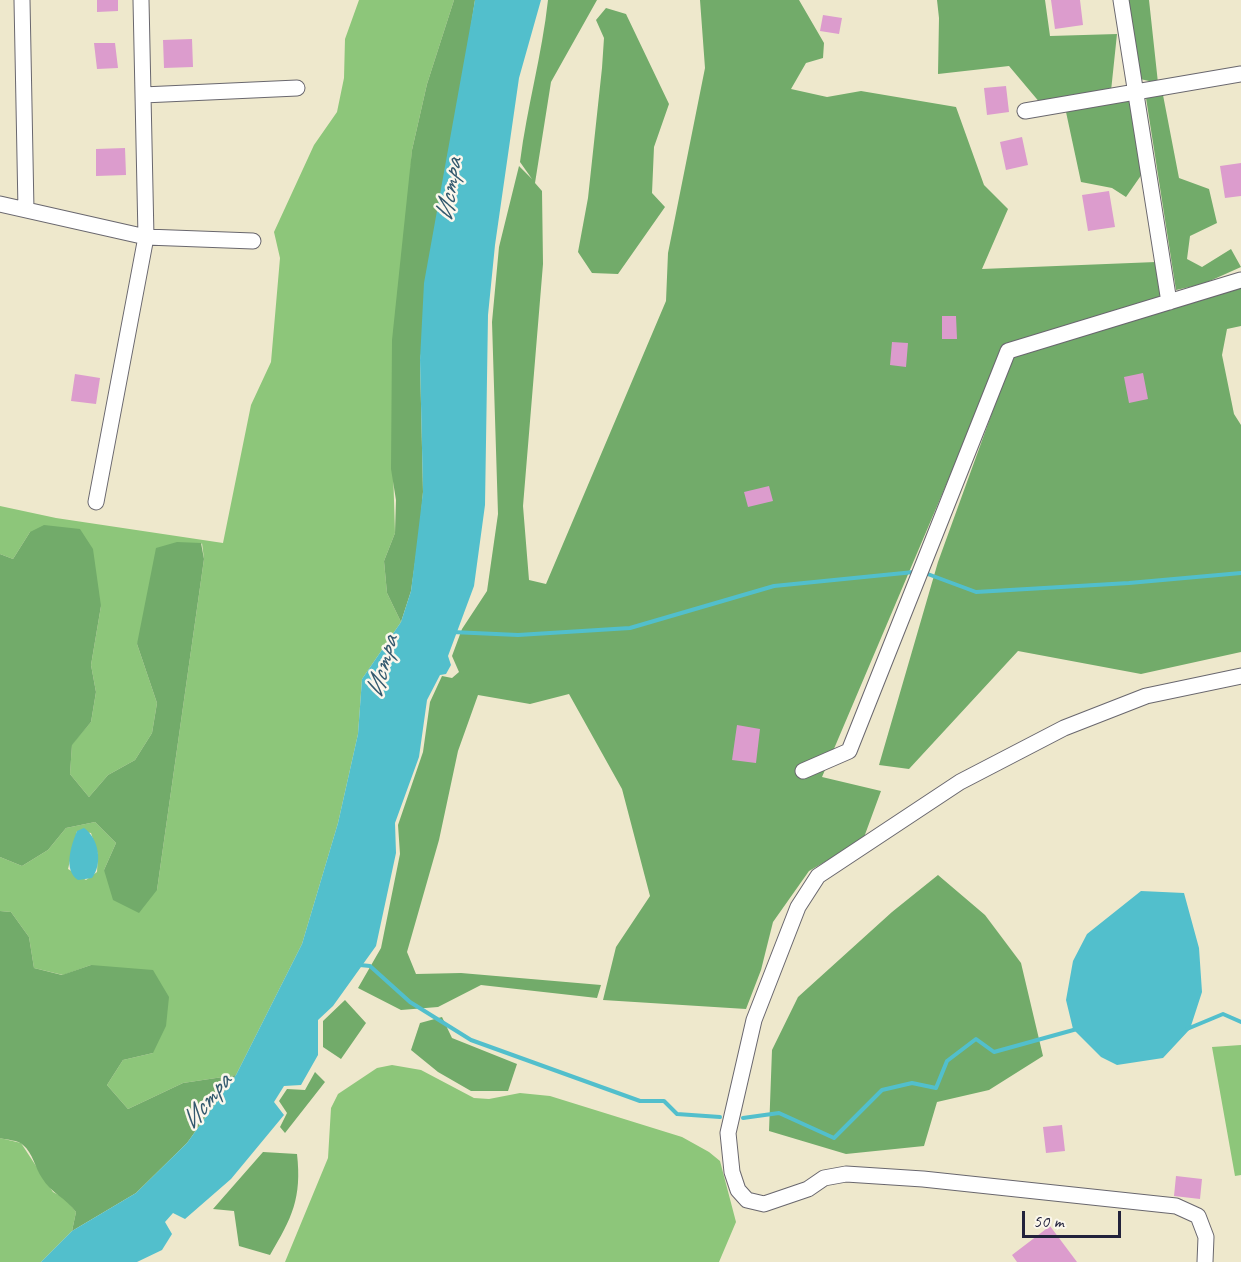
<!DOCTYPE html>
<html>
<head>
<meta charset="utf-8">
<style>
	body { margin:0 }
	#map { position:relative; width:1241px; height:1262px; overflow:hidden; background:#eee8cc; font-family:Caveat,sans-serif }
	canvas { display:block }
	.scale { position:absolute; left:1022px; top:1211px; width:99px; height:27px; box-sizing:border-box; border:3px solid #22223b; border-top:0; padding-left:8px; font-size:18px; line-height:21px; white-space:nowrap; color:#22223b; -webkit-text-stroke:4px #fbf7ec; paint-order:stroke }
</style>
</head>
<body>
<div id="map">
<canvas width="1241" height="1262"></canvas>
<div class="scale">50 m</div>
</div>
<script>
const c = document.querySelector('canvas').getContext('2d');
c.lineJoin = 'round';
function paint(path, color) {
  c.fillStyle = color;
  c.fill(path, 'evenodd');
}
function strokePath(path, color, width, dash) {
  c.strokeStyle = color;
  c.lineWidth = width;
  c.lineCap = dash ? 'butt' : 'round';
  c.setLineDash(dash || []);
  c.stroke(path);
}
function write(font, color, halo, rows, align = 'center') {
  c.font = font + ' Caveat,sans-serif';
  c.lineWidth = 5;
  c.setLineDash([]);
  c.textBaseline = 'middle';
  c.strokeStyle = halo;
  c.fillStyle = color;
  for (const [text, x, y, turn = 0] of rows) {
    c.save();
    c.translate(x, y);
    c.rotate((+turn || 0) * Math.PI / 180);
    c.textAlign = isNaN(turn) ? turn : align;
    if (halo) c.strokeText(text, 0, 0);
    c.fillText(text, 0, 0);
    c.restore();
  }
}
paint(new Path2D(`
	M 359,0 L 454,0 L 427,84 L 412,150 L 392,436 L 395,533 L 384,561 L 387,593 L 401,622 L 362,679 L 358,734 L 338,823 L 302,944 L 236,1075 L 183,1083 L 128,1109 L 107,1085 L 123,1060 L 153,1053 L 91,965 L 63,975 L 34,968 L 29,937 L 11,912 L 0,911 L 0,857 L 22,866 L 48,850 L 66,828 L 95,822 L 116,843 L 104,870 L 157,890 L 204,559 L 202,543 L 137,644 L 157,703 L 152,733 L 135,760 L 108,775 L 89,797 L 70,774 L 72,744 L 91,722 L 96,692 L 91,665 L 101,606 L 30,532 L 13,559 L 0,554 L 0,506 L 56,518 L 223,543 L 251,405 L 271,362 L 280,258 L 274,232 L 314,145 L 337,112 L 344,78 L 345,39 ZM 77,831 L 91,833 L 98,855 L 97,872 L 86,880 L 68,869 Z
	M 1241,1045 L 1241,1175 L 1235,1176 L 1212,1047 Z
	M 392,1065 L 421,1070 L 474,1098 L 489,1099 L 520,1093 L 550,1096 L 682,1137 L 709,1152 L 720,1161 L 736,1222 L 719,1262 L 285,1262 L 328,1158 L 331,1108 L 338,1094 L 377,1068 Z
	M 0,1138 L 21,1143 L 53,1192 L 66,1199 L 76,1212 L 72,1231 L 41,1262 L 0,1262 Z`), '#8dc67a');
paint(new Path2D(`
	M 454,0 L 475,0 L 420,360 L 423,492 L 420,527 L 411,591 L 401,622 L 387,593 L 384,561 L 395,533 L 396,500 L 391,469 L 392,340 L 412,150 L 427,84 Z
	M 548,0 L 597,0 L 551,82 L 535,183 L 542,191 L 543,264 L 523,506 L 529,580 L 546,584 L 666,301 L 668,253 L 705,68 L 700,0 L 799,0 L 824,43 L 823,58 L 806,63 L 791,89 L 827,97 L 861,91 L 956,107 L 984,185 L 1008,209 L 982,269 L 1156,262 L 1163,299 L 1005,346 L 822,777 L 881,791 L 863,840 L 809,871 L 773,922 L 761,970 L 746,1009 L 603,1000 L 616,947 L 650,896 L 622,789 L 569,694 L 530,704 L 478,695 L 458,751 L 439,840 L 407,952 L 416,974 L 461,973 L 601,985 L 597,998 L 481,985 L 438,1007 L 401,1010 L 358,988 L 381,948 L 400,854 L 398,825 L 423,752 L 430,702 L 442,676 L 452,678 L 459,672 L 452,656 L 462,629 L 487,591 L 498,514 L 492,322 L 499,247 L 519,166 L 532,179 L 520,162 C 527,107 542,55 548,0 Z
	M 937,0 L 1045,0 L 1050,36 L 1117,34 L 1111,91 L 1041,104 L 1009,66 L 938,74 L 939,18 Z
	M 1127,0 L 1149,0 L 1158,83 L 1140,79 Z
	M 606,8 L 626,14 L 669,104 L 654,147 L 652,193 L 665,207 L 618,274 L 592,273 L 578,252 L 588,198 L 602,68 L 604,38 L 596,20 Z
	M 1163,95 L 1179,178 L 1209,189 L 1217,223 L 1190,236 L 1187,259 L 1202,267 L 1231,249 L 1241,267 L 1203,284 L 1176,290 L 1146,98 Z
	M 1130,99 L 1142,174 L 1126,197 L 1112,188 L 1081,182 L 1066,112 Z
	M 1241,286 L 1241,326 L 1227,329 L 1222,355 L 1234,414 L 1241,425 L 1241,652 L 1141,674 L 1018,651 L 909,769 L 879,765 L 938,562 L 1013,355 Z
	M 44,525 L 80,529 L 93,549 L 101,606 L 91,665 L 96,692 L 91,722 L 72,745 L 70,774 L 89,797 L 108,775 L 135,760 L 152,733 L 157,703 L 137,644 L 156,548 L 177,542 L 201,543 L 204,559 L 157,890 L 139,913 L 113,900 L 104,870 L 116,843 L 95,822 L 66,828 L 48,850 L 22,866 L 0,857 L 0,554 L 13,559 L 30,532 Z
	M 938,875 L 985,915 L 1021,963 L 1043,1056 L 989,1090 L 937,1102 L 924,1146 L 846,1154 L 769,1131 L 772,1050 L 798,997 L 892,912 Z
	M 0,911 L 11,912 L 29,937 L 34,968 L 62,975 L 91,965 L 153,970 L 169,997 L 166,1026 L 153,1053 L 123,1060 L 107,1085 L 128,1109 L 183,1083 L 236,1075 L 187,1143 L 136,1193 L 72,1231 L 76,1212 C 66,1198 51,1193 42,1178 C 35,1168 33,1153 23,1145 C 18,1140 7,1140 0,1138 Z
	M 345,1000 L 366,1023 L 341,1059 L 323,1047 L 323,1021 Z
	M 442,1017 L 452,1038 L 517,1064 L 508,1091 L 471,1091 L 438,1072 L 411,1050 L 420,1023 Z
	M 315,1072 L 325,1082 L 285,1133 L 280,1127 L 287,1113 L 279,1101 L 287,1089 L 305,1090 Z
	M 263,1152 L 297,1154 C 302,1198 292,1218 270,1255 L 239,1246 L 234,1211 L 213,1209 Z`), '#72ab6a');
paint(new Path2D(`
	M 475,0 L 541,0 L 519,78 L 495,245 L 488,315 L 485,505 L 474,586 L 448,656 L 451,665 L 446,674 L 440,675 L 427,700 L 419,757 L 395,823 L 396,853 L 376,946 L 333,1006 L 318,1020 L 318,1055 L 301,1085 L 284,1086 L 274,1102 L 284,1115 L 231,1179 L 185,1219 L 173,1213 L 165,1222 L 172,1234 L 162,1250 L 137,1262 L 41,1262 L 72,1231 L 136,1193 L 187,1143 L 236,1075 L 302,944 L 338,823 L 358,734 L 362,679 L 401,622 L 411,591 L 423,492 L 420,360 L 424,283 Z
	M 84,828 C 99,838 103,864 92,878 L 78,880 C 63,870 71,846 77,831 Z
	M 1141,891 L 1184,893 L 1199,948 L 1202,992 L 1190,1029 L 1163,1058 L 1117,1065 L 1101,1057 L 1073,1029 L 1066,1000 L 1073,961 L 1087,934 Z`), '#52bfcc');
strokePath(new Path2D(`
	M 925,573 L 976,592 L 1129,583 L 1241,573
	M 452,632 L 518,635 L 630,628 L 774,586 L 914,572
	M 360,965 L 370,966 L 410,1002 L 471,1040 L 640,1101 L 664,1101 L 677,1114 L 720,1117
	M 1187,1029 L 1223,1014 L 1241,1022
	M 743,1118 L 779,1113 L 834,1138 L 882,1090 L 912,1083 L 936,1088 L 947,1061 L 976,1039 L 994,1052 L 1077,1029`), '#52bfcc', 4);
paint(new Path2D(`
	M 97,0 L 118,0 L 118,11 L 97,12 Z
	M 1051,0 L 1080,0 L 1083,25 L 1055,29 Z
	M 823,15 L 842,18 L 839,34 L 820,31 Z
	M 192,39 L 193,67 L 164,68 L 163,40 Z
	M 94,43 L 115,43 L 118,68 L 97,69 Z
	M 1006,86 L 1009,112 L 987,115 L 984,88 Z
	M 1022,137 L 1028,165 L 1006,170 L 1000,142 Z
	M 125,148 L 126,175 L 96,176 L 96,149 Z
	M 1241,163 L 1241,196 L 1225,198 L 1220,166 Z
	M 1109,191 L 1115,227 L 1088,231 L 1082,195 Z
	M 942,316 L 956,316 L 957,339 L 942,339 Z
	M 892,342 L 908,343 L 906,367 L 890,365 Z
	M 1143,373 L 1148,399 L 1129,403 L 1124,377 Z
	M 75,374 L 100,378 L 96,404 L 71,401 Z
	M 769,486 L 773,501 L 748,507 L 744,492 Z
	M 737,725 L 760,729 L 756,763 L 732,760 Z
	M 1062,1125 L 1065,1151 L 1046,1153 L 1043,1127 Z
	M 1176,1176 L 1202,1179 L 1200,1199 L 1174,1196 Z
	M 1050,1226 L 1077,1262 L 1017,1262 L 1012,1255 Z`), '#dc9ccd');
const minor = new Path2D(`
	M 22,0 L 26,210
	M 1121,0 L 1169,302
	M 143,95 L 297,88
	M 1025,111 L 1241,74
	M 0,204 L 146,237 L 253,241
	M 96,502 L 146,237 L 141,0
	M 803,771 L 849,751 L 1008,351 L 1241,280
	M 1205,1262 L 1206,1237 L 1198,1216 L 1176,1206 L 923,1179 L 846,1174 L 824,1178 L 808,1189 L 764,1204 L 747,1200 L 738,1190 L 732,1172 L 728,1133 L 754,1020 L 798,907 L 818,876 L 960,782 L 1064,728 L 1146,696 L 1241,676`);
strokePath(minor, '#69676e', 17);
strokePath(minor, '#fff', 15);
write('italic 26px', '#33596e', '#fbf7ec', [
	["Истра",450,190,-81],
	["Истра",383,667,-75],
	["Истра",207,1102,-51]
]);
</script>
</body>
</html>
